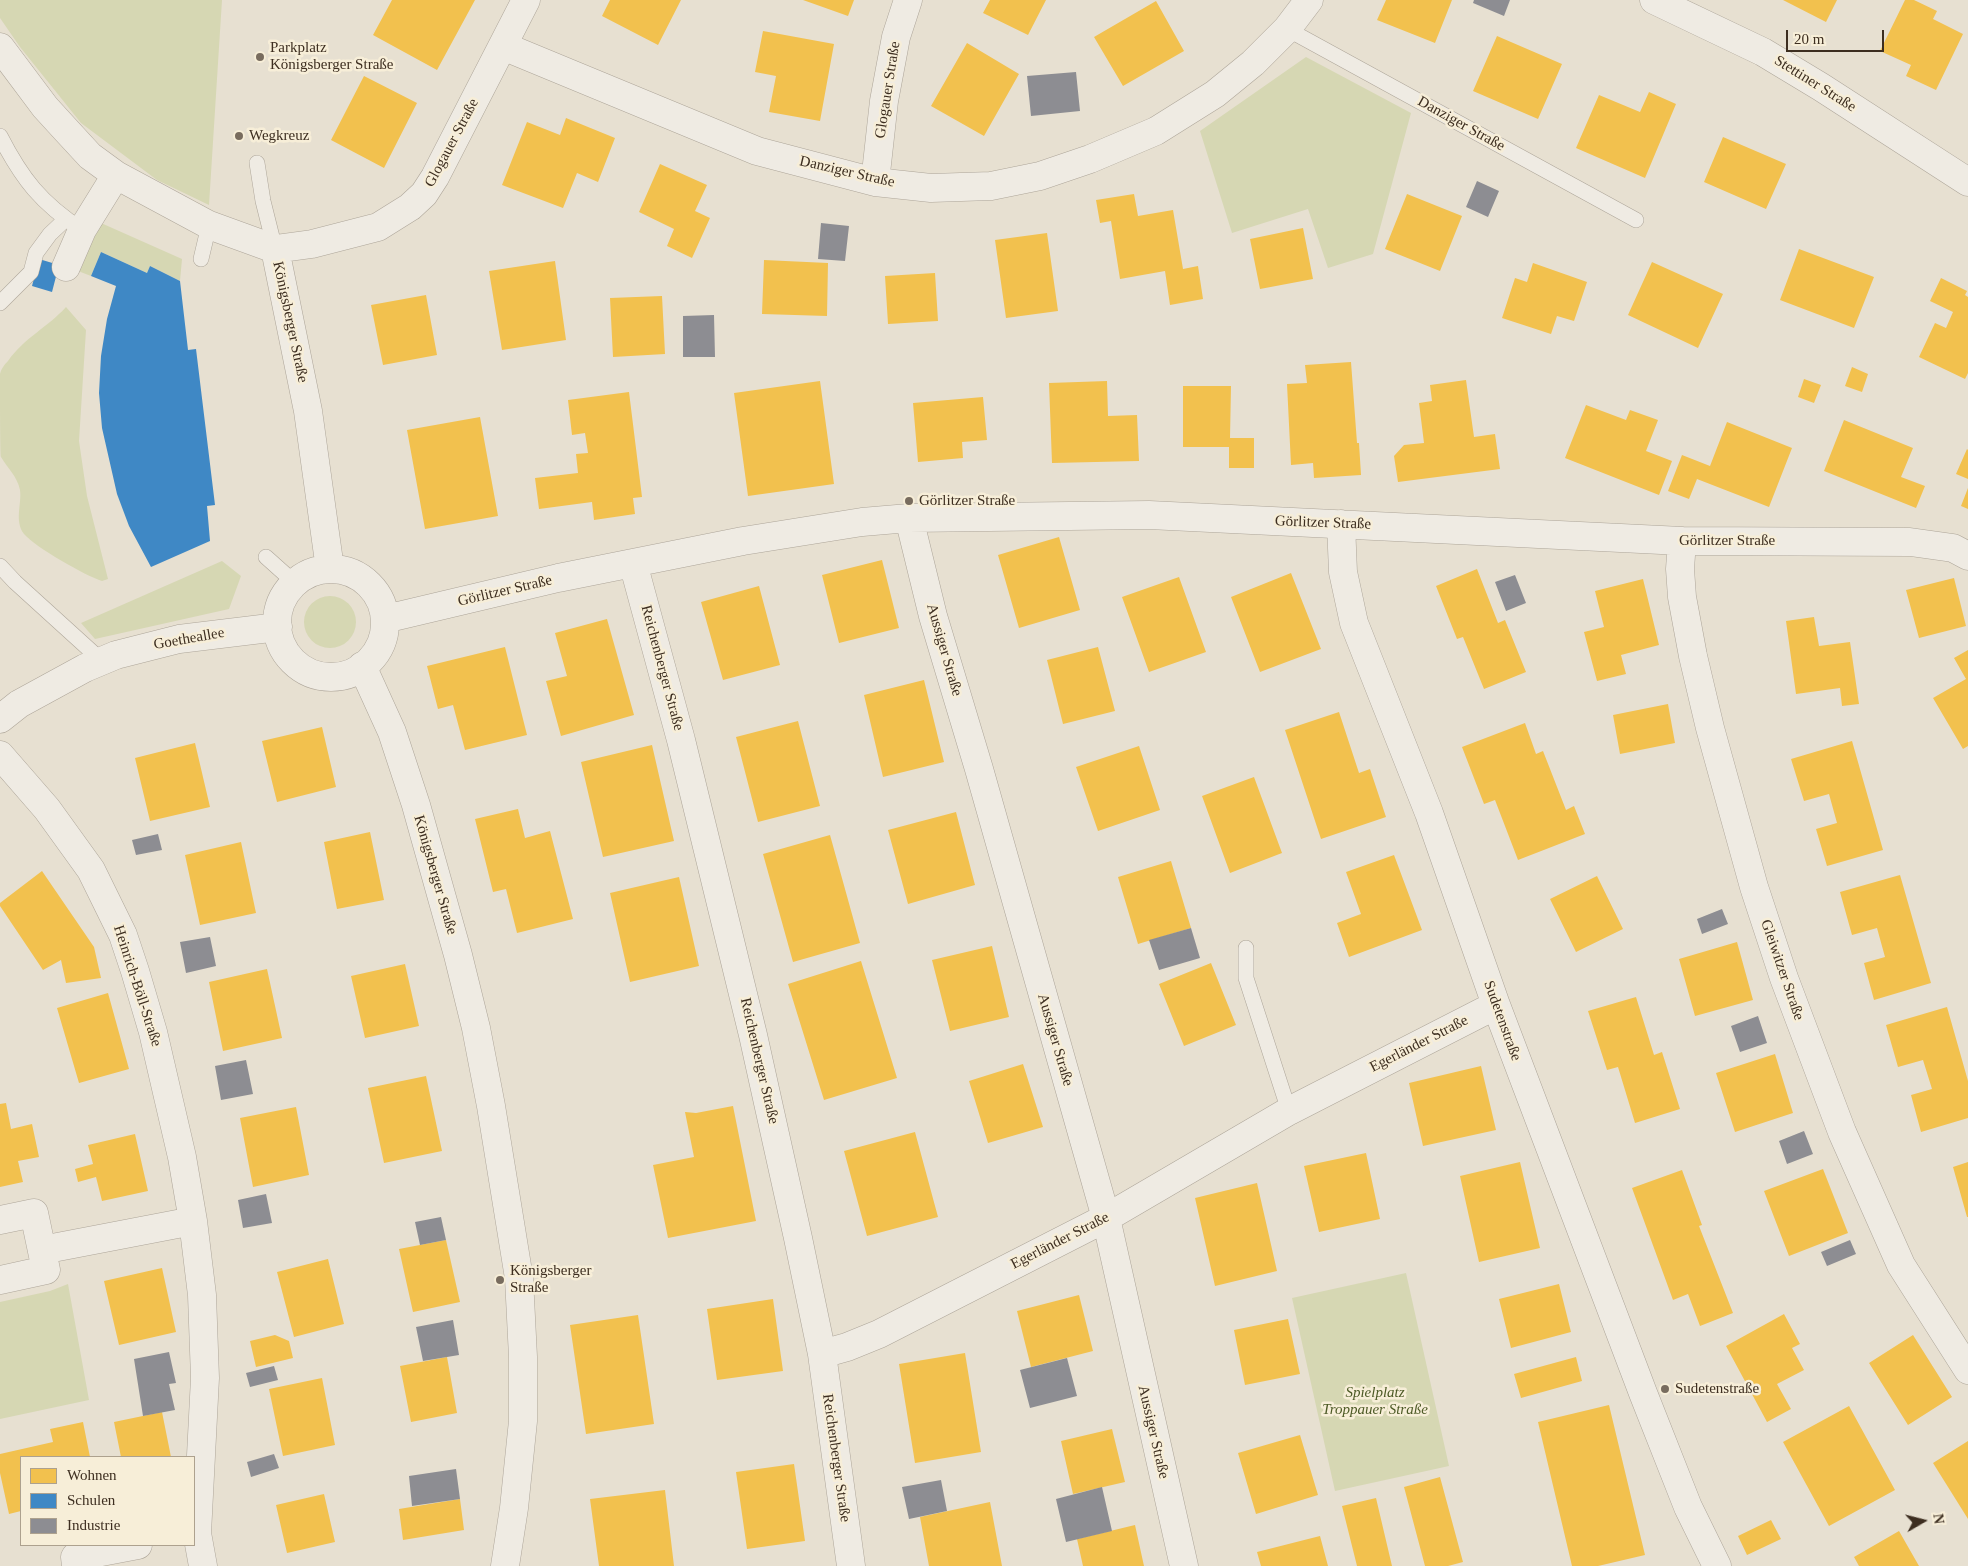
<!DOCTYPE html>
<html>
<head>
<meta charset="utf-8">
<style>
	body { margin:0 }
	#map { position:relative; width:1968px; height:1566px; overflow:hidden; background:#e7e0d1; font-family:Georgia,serif }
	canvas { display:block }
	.legend { position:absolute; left:20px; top:1456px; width:175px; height:90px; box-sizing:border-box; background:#f7eed8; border:1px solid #ada18e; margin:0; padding:6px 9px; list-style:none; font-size:15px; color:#3d2e20 }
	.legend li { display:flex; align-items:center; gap:10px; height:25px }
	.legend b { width:25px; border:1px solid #ada18e }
	.north { position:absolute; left:1898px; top:1496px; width:50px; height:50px; -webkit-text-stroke:4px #f7eed8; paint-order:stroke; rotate:82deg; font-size:14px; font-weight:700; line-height:20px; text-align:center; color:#3d2e20 }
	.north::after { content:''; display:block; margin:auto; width:18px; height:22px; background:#3d2e20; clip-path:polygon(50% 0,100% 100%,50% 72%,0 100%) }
	.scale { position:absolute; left:1786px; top:30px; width:98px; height:22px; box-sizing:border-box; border:2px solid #3d2e20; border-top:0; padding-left:6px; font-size:15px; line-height:18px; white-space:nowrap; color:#3d2e20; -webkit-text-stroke:4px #f7eed8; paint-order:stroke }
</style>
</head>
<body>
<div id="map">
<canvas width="1968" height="1566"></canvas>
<ul class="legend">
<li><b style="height:14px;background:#f2c14e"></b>Wohnen</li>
<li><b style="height:14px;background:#3f88c5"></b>Schulen</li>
<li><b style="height:14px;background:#8d8d92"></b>Industrie</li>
</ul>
<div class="north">N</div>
<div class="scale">20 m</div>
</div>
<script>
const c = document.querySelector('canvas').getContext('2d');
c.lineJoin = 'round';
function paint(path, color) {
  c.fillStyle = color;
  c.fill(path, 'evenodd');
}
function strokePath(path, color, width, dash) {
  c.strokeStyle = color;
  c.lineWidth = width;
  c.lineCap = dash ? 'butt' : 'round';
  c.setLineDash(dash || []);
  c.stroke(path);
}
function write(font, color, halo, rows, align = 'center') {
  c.font = font + ' Georgia,serif';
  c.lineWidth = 5;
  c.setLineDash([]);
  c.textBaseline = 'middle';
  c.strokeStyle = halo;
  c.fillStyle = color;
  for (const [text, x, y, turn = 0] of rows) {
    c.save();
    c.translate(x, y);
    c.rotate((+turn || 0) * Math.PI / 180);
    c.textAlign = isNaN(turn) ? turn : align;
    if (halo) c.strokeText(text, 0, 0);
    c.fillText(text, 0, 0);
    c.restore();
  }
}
paint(new Path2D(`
	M 0,0 L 222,0 L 209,205 L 157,180 L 81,123 L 20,47 L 0,18 Z
	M 1306,57 L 1411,113 L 1373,254 L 1328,268 L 1308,209 L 1232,233 L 1200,131 Z
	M 101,223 L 182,259 L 180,281 L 150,266 L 147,273 L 101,252 L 91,276 L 78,271 Z
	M 66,307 L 86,330 L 79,441 L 87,496 L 108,579 L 102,581 C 86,576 35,547 24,534 C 14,521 22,504 20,490 C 17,476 8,469 1,457 C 0,453 0,380 0,374 C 1,369 5,364 8,361 C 24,338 48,327 66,307 Z
	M 222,561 L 241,576 L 229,609 L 95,639 L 81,623 Z
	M304 622a26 26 0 1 1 52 0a26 26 0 1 1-52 0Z
	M 1406,1273 L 1449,1466 L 1335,1491 L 1292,1298 Z
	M 68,1284 L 89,1400 L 0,1419 L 0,1302 L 50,1291 Z`), '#d6d7b3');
paint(new Path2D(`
	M 392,0 L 475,0 L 437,70 L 373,35 Z
	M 610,0 L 681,0 L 658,45 L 602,16 Z
	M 803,0 L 854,0 L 848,16 Z
	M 990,0 L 1046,0 L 1028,35 L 983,13 Z
	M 1386,0 L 1452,0 L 1435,43 L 1377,20 Z
	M 1783,0 L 1837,0 L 1826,22 Z
	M 1905,0 L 1914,0 L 1937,11 L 1933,19 L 1963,34 L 1936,90 L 1906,76 L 1911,65 L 1880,51 Z
	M 1156,1 L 1184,51 L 1123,86 L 1094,37 Z
	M 763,31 L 834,44 L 820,121 L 769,112 L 776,76 L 755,72 Z
	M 1497,36 L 1562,64 L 1538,119 L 1473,91 Z
	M 967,43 L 1019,74 L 984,136 L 931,106 Z
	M 364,76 L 417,103 L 384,168 L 331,140 Z
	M 1649,92 L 1676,104 L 1645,178 L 1576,148 L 1599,95 L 1640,112 Z
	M 566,118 L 615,138 L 598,182 L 577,173 L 563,208 L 502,185 L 527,122 L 560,135 Z
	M 1723,137 L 1786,164 L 1766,209 L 1704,182 Z
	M 660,164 L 707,185 L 695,211 L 710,218 L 692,258 L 667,246 L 674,229 L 639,212 Z
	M 1134,194 L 1138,216 L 1173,210 L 1183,269 L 1198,266 L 1203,299 L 1170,305 L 1165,271 L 1120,279 L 1111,221 L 1100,223 L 1096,200 Z
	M 1407,194 L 1462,216 L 1440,271 L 1385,249 Z
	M 1303,228 L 1313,279 L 1260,289 L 1250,239 Z
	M 1047,233 L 1058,311 L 1006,318 L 995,240 Z
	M 1799,249 L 1874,277 L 1854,328 L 1780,300 Z
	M 764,260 L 828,263 L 827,316 L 762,314 Z
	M 555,261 L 566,340 L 502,350 L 489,271 Z
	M 1652,262 L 1723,294 L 1698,348 L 1628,315 Z
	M 1533,263 L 1587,282 L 1574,321 L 1557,316 L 1551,334 L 1502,318 L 1515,278 L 1527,282 Z
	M 935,273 L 938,321 L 888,324 L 885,276 Z
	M 1941,278 L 1967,291 L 1965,295 L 1968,297 L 1968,373 L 1965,379 L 1919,357 L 1935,323 L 1946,328 L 1953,312 L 1930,301 Z
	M 426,295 L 437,355 L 383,365 L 371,305 Z
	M 662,296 L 665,354 L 613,357 L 610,298 Z
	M 1351,362 L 1357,443 L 1359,443 L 1361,475 L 1314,478 L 1313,463 L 1291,465 L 1287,384 L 1307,383 L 1305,365 Z
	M 1852,367 L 1868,374 L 1862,392 L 1845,386 Z
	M 1804,379 L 1821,385 L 1814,403 L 1798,397 Z
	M 1466,380 L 1474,437 L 1495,434 L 1500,469 L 1398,482 L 1394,456 L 1404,445 L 1424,443 L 1419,403 L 1432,401 L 1430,385 Z
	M 820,381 L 834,484 L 748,496 L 734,393 Z
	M 1107,381 L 1108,416 L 1137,415 L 1139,461 L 1052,463 L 1049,383 Z
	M 1183,386 L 1231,386 L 1230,438 L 1254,438 L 1254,468 L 1229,468 L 1229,447 L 1183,447 Z
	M 629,392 L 642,497 L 633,498 L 635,514 L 594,520 L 592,502 L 539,509 L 535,478 L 578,473 L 576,454 L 588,453 L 585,433 L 572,435 L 568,400 Z
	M 983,397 L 987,440 L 962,442 L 963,458 L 918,462 L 913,403 Z
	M 1586,405 L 1626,420 L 1630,410 L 1658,420 L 1646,451 L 1672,461 L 1659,495 L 1565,458 Z
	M 480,417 L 498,516 L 425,529 L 407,430 Z
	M 1844,420 L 1913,448 L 1901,477 L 1925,486 L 1916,508 L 1824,471 Z
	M 1727,422 L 1792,448 L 1769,507 L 1697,479 L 1689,499 L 1668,491 L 1682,455 L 1710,466 Z
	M 1967,449 L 1968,450 L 1968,479 L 1956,474 Z
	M 1968,488 L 1968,509 L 1961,506 Z
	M 1059,537 L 1080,610 L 1019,628 L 998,555 Z
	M 882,560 L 899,628 L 839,643 L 822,575 Z
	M 1477,569 L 1498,623 L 1505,620 L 1526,672 L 1484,689 L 1463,637 L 1457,639 L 1436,586 Z
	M 1291,573 L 1321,649 L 1260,672 L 1231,597 Z
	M 1179,577 L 1206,652 L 1149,672 L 1122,597 Z
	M 1954,578 L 1966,626 L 1919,638 L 1906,590 Z
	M 1643,579 L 1659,645 L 1621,655 L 1626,674 L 1597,681 L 1584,632 L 1604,627 L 1595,591 Z
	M 759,586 L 780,665 L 723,680 L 701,602 Z
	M 1814,617 L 1819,646 L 1850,642 L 1859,704 L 1842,706 L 1840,688 L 1796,694 L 1786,621 Z
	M 607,619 L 634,715 L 561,736 L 546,681 L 567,676 L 555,633 Z
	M 505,647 L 527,735 L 465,750 L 453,705 L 438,709 L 427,666 Z
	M 1098,647 L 1115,711 L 1063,724 L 1047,660 Z
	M 1968,650 L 1968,746 L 1963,749 L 1933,698 L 1966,679 L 1954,658 Z
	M 924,680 L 944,762 L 883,777 L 864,695 Z
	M 1668,704 L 1675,743 L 1620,754 L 1613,715 Z
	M 1339,712 L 1359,773 L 1370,769 L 1386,817 L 1321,839 L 1285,730 Z
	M 798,721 L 820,806 L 758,822 L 736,737 Z
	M 1525,723 L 1536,754 L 1543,751 L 1566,810 L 1574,806 L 1585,834 L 1518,860 L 1495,800 L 1484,804 L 1462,747 Z
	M 322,727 L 336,787 L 277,802 L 262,741 Z
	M 1852,741 L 1883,850 L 1827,866 L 1816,829 L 1837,823 L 1829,794 L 1804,801 L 1791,759 Z
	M 195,743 L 210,807 L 150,821 L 135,758 Z
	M 652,745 L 674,841 L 603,857 L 581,762 Z
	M 1139,746 L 1160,810 L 1098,831 L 1076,767 Z
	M 1254,777 L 1282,853 L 1230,873 L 1202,796 Z
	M 518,809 L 525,838 L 550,831 L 573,919 L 517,933 L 506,889 L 493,892 L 475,819 Z
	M 956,812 L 975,885 L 908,904 L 888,830 Z
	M 370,832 L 384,900 L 337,909 L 324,842 Z
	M 830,835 L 860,943 L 793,962 L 763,854 Z
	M 241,842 L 256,913 L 200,925 L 185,855 Z
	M 1394,855 L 1422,930 L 1349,957 L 1337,923 L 1361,914 L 1346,872 Z
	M 1171,861 L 1191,928 L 1138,944 L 1118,877 Z
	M 42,871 L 94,947 L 101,978 L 66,983 L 61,960 L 43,970 L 0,906 L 0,903 Z
	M 1900,875 L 1931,983 L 1874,1000 L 1864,963 L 1885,957 L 1877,928 L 1852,935 L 1840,892 Z
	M 1597,876 L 1623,929 L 1576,952 L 1550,899 Z
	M 679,877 L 699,966 L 630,982 L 610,893 Z
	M 1737,942 L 1753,1000 L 1695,1016 L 1679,959 Z
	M 992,946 L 1009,1017 L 950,1031 L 932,960 Z
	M 861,961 L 897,1078 L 824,1100 L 788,984 Z
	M 1211,963 L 1236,1025 L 1184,1046 L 1159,984 Z
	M 405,964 L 419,1026 L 365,1038 L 351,976 Z
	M 267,969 L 282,1038 L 223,1051 L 209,982 Z
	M 108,993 L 129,1069 L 79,1083 L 57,1008 Z
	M 1636,997 L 1654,1055 L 1662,1052 L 1680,1109 L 1635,1123 L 1618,1067 L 1607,1070 L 1588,1011 Z
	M 1947,1007 L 1968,1081 L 1968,1118 L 1921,1132 L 1911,1095 L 1932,1089 L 1923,1060 L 1898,1067 L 1886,1025 Z
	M 1775,1054 L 1793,1113 L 1735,1132 L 1716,1073 Z
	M 1023,1064 L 1043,1127 L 988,1143 L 969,1081 Z
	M 1481,1066 L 1496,1130 L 1423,1146 L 1409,1083 Z
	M 426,1076 L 442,1151 L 384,1163 L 368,1088 Z
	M 6,1103 L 11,1129 L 32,1124 L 39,1157 L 18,1161 L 23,1182 L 0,1187 L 0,1104 Z
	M 733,1106 L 756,1221 L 668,1238 L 653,1165 L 694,1157 L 685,1112 L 696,1113 Z
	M 296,1107 L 309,1175 L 253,1187 L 240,1118 Z
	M 915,1132 L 938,1217 L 867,1236 L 844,1151 Z
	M 135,1134 L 148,1191 L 102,1201 L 96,1177 L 78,1182 L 75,1169 L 93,1164 L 88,1145 Z
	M 1366,1153 L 1380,1219 L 1319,1232 L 1304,1166 Z
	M 1520,1162 L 1540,1248 L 1479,1262 L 1460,1176 Z
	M 1968,1162 L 1968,1217 L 1967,1217 L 1953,1167 Z
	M 1823,1169 L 1848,1233 L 1789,1256 L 1764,1191 Z
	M 1682,1170 L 1702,1225 L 1699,1226 L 1733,1313 L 1700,1326 L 1688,1294 L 1673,1300 L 1632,1188 Z
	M 1257,1183 L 1277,1271 L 1215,1286 L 1195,1198 Z
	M 446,1240 L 460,1302 L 413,1312 L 399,1249 Z
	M 328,1259 L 344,1324 L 294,1337 L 277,1272 Z
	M 162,1268 L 176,1332 L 119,1345 L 104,1281 Z
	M 1559,1284 L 1571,1332 L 1511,1348 L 1499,1299 Z
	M 1079,1295 L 1093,1351 L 1031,1367 L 1017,1311 Z
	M 773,1299 L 783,1371 L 717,1380 L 707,1309 Z
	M 1784,1314 L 1800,1344 L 1792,1348 L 1804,1370 L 1777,1384 L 1791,1409 L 1767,1422 L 1726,1346 Z
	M 638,1315 L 654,1424 L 586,1434 L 570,1325 Z
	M 1288,1319 L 1300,1374 L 1245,1385 L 1234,1330 Z
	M 275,1335 L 289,1341 L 293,1358 L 256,1367 L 250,1341 Z
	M 1913,1335 L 1952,1397 L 1908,1425 L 1869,1363 Z
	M 965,1353 L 981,1452 L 915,1463 L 899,1364 Z
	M 447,1357 L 457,1413 L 411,1422 L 400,1366 Z
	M 1576,1357 L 1582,1381 L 1521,1398 L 1514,1374 Z
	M 322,1378 L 335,1445 L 283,1456 L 269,1389 Z
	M 1609,1405 L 1645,1555 L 1598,1566 L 1572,1566 L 1538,1422 Z
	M 1849,1406 L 1895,1490 L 1829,1526 L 1783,1442 Z
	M 162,1412 L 171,1457 L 121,1457 L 114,1422 Z
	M 83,1422 L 90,1457 L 21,1457 L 21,1511 L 9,1514 L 0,1473 L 0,1454 L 53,1442 L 50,1429 Z
	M 1112,1429 L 1125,1482 L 1073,1494 L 1061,1441 Z
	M 1300,1435 L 1318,1495 L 1256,1514 L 1238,1453 Z
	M 1968,1441 L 1968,1519 L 1933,1463 Z
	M 794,1464 L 805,1541 L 747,1549 L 736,1472 Z
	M 1440,1477 L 1463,1562 L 1448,1566 L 1425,1566 L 1404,1487 Z
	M 665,1490 L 674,1566 L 599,1566 L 590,1499 Z
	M 324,1494 L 335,1542 L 287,1553 L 276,1505 Z
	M 1376,1498 L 1392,1566 L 1357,1566 L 1342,1506 Z
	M 460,1499 L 464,1530 L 403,1540 L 399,1509 Z
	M 990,1502 L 1002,1566 L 929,1566 L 920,1517 Z
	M 1771,1520 L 1781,1539 L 1747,1555 L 1738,1536 Z
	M 1135,1525 L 1144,1566 L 1083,1566 L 1077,1539 Z
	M 1899,1531 L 1919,1566 L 1859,1566 L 1854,1557 Z
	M 1320,1536 L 1328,1566 L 1261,1566 L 1257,1552 Z`), '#f2c14e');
paint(new Path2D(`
	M 101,252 L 147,273 L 150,266 L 180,281 L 188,350 L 196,349 L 215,505 L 207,506 L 210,541 L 151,567 L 129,526 L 117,494 L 102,428 L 99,393 L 101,356 L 107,319 L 116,286 L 91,276 Z
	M 39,259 L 59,265 L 52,292 L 32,286 Z`), '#3f88c5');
paint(new Path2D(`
	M 1474,0 L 1510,0 L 1504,16 L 1473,3 Z
	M 1076,72 L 1080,111 L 1031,116 L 1027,76 Z
	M 1477,181 L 1499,191 L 1488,217 L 1466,207 Z
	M 821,223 L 849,226 L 845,261 L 818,259 Z
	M 714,315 L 715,357 L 683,357 L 683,316 Z
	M 1515,575 L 1526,603 L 1506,611 L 1495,582 Z
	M 158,834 L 162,850 L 136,855 L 132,840 Z
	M 1722,909 L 1728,924 L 1702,934 L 1697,919 Z
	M 1191,928 L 1200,958 L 1159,970 L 1149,940 Z
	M 210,937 L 216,966 L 186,973 L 180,942 Z
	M 1758,1016 L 1767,1043 L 1740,1052 L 1731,1026 Z
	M 246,1060 L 253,1094 L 221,1100 L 215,1066 Z
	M 1804,1131 L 1813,1154 L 1787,1164 L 1779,1141 Z
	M 266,1194 L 272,1223 L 243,1228 L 238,1200 Z
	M 441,1217 L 446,1240 L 420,1245 L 415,1222 Z
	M 1850,1240 L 1856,1254 L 1827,1266 L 1821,1252 Z
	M 453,1320 L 459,1355 L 423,1361 L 416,1327 Z
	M 169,1352 L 176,1383 L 169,1384 L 175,1410 L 143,1416 L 134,1359 Z
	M 1067,1358 L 1077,1396 L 1030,1408 L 1020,1370 Z
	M 274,1366 L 278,1380 L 250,1387 L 246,1373 Z
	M 274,1454 L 279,1468 L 251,1477 L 247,1462 Z
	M 456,1469 L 460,1499 L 412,1506 L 409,1476 Z
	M 941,1480 L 947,1511 L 909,1519 L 902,1487 Z
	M 1102,1487 L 1112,1531 L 1066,1542 L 1056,1499 Z`), '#8d8d92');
const service = new Path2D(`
	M 1287,29 L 1636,220
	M 0,136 C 22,179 41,203 82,230
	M 257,163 L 263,201 L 275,249
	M 201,259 L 209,225
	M 0,303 L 31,272 L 36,253 L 50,234 L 66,219
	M 266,557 L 295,583
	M 0,566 L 15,582 L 102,661
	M 1246,948 L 1246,978 L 1289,1111`);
const minor = new Path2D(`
	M 1654,0 L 1763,52 L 1821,87 L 1968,182
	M 503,46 L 757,151 L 875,182 L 931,188 L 991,186 L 1040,176 L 1090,159 L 1156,131 L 1215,94 L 1253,63 L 1287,29 L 1309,0
	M 0,47 L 45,107 L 66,130 L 90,156 L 116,175 L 209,225 L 275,249 L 312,244 L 378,227 L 410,207 L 424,194 L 435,177 L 526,0
	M 875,182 L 884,101 L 896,37 L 908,0
	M 275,249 L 308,411 L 330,569
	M 66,267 L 82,230 L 116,175
	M 909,518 L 933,616 L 979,769 L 1106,1218 L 1184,1566
	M 1341,524 L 1343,572 L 1354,623 L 1429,813 L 1496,1005 L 1643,1393 L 1688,1507 L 1717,1566
	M 1682,541 L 1680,569 L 1682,597 L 1693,656 L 1710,728 L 1754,887 L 1784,978 L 1842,1132 L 1901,1265 L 1968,1370
	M 633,563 L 681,740 L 753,1035 L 798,1238 L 822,1354 L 851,1566
	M277 623a54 54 0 1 1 108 0a54 54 0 1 1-108 0Z
	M 385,619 L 558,578 L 743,541 L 862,522 L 909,518 L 1149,515 L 1682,541 L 1910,542 L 1953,548 L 1968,556
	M 362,666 L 392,732 L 416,805 L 458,955 L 476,1028 L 491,1106 L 519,1278 L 523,1357 L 523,1421 L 514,1508 L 505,1566
	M 0,719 L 19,704 L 85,668 L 116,655 L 179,639 L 278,627
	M 0,755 L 47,809 L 91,870 L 123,935 L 135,971 L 153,1032 L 182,1157 L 193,1221 L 202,1295 L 205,1378 L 197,1533 L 203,1566
	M 0,1220 L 34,1213 L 46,1270 L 0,1280
	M 42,1250 L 193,1221
	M 822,1354 L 847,1347 L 879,1334 L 1106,1218 L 1289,1111 L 1496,1005
	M 76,1566 L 75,1557 L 138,1545`);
strokePath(service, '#ada599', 16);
strokePath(minor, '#ada599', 29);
strokePath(service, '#efebe3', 15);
strokePath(minor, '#efebe3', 28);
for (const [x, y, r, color] of [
	[260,57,5,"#786c5e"],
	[239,136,5,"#786c5e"],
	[909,501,5,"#786c5e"],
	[500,1280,5,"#786c5e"],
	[1665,1389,5,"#786c5e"]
]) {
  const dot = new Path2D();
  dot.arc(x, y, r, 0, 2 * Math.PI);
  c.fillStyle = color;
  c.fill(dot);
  strokePath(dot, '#f7eed8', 2);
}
write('15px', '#3d2e20', '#f7eed8', [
	["Parkplatz",270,48],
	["Königsberger Straße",270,65],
	["Wegkreuz",249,136],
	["Görlitzer Straße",919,501],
	["Königsberger",510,1271],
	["Straße",510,1288],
	["Sudetenstraße",1675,1389]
], 'left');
write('15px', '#3d2e20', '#f7eed8', [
	["Stettiner Straße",1815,84,32],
	["Glogauer Straße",888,90,-81],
	["Danziger Straße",1461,124,29],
	["Glogauer Straße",452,143,-62],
	["Danziger Straße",847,172,13],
	["Königsberger Straße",290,322,78],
	["Görlitzer Straße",1323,523,2],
	["Görlitzer Straße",1727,541],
	["Görlitzer Straße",505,591,-13],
	["Goetheallee",189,639,-10],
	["Aussiger Straße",944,650,74],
	["Reichenberger Straße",662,668,75],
	["Königsberger Straße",435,875,74],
	["Gleiwitzer Straße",1782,970,71],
	["Heinrich-Böll-Straße",137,986,72],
	["Sudetenstraße",1502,1021,70],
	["Aussiger Straße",1055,1040,74],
	["Egerländer Straße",1419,1044,-27],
	["Reichenberger Straße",759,1061,77],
	["Egerländer Straße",1060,1241,-27],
	["Aussiger Straße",1153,1432,77],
	["Reichenberger Straße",836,1458,82]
]);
write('italic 15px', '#4d5a26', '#f7eed8', [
	["Spielplatz",1375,1393],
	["Troppauer Straße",1375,1410]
]);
</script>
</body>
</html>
